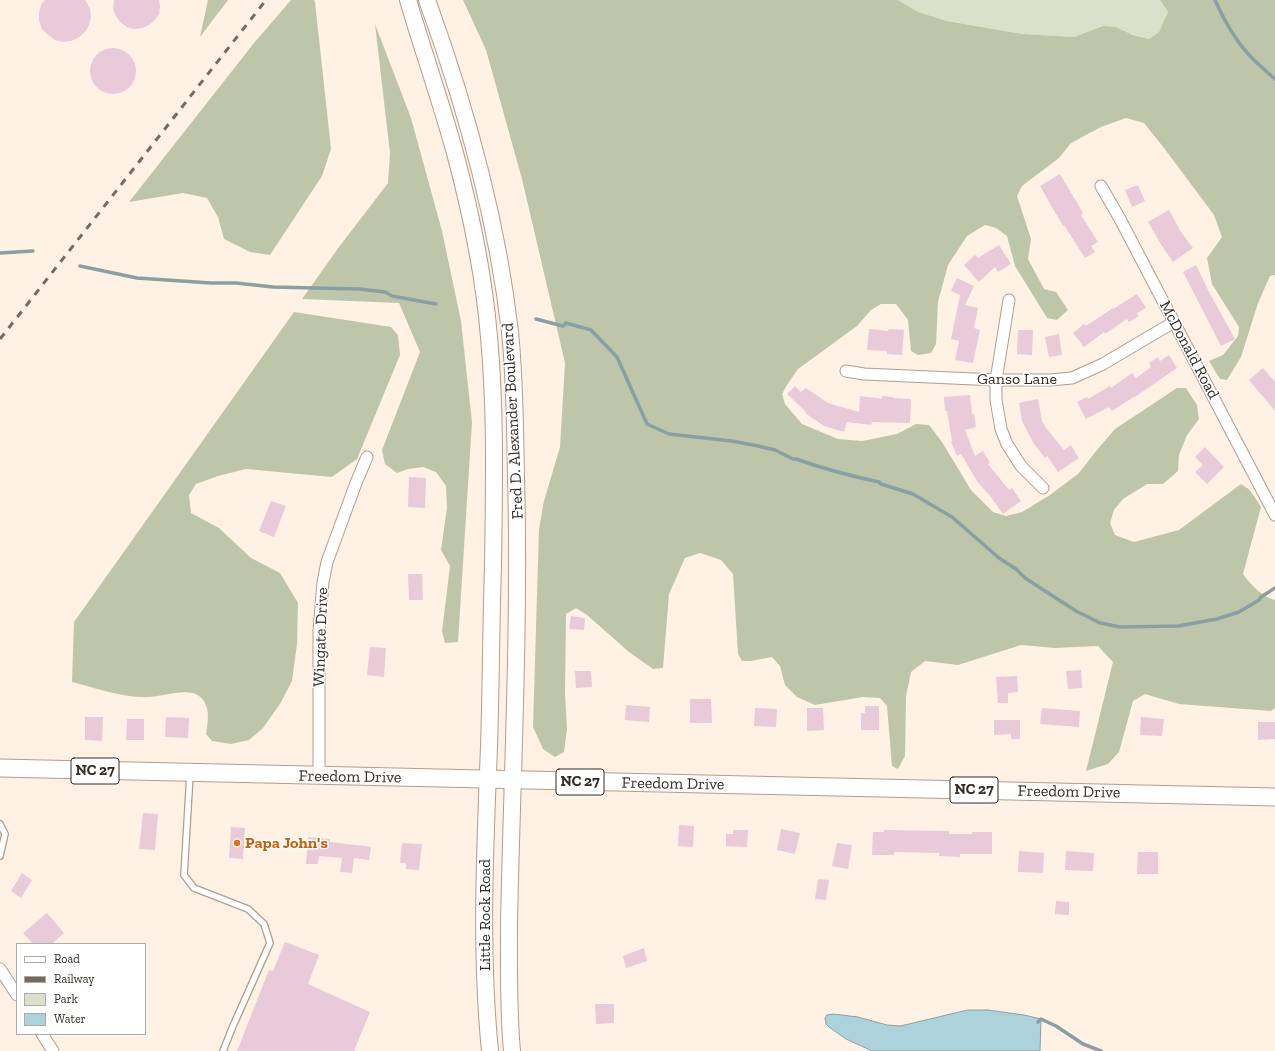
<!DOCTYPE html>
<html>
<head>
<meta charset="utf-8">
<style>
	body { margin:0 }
	#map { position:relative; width:1275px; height:1051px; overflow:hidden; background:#fff1e4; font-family:"Zilla Slab",serif }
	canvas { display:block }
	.legend { position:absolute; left:16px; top:943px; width:130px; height:92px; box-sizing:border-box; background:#fff; border:1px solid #adaaa7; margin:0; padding:5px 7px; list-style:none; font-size:12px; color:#332a22 }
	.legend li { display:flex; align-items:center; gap:8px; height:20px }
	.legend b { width:20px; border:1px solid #adaaa7 }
</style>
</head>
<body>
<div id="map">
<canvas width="1275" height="1051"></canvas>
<ul class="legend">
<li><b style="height:5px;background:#fff"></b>Road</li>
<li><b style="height:5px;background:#746a60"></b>Railway</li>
<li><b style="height:11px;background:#d9e1ca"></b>Park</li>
<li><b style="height:11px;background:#acd3db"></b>Water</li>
</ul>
</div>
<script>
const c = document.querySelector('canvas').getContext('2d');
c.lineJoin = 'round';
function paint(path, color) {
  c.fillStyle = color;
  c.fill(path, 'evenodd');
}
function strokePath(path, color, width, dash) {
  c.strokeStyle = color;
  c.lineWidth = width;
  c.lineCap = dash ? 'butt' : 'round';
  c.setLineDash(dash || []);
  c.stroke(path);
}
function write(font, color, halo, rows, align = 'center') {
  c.font = font + ' "Zilla Slab",serif';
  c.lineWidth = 3;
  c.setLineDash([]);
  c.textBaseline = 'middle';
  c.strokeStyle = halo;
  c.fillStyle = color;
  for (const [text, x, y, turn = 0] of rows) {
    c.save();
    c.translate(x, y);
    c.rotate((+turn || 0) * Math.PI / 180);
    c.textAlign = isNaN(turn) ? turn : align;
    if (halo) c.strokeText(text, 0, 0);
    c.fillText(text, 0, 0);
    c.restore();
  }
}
paint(new Path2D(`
	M 898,0 L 1160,0 L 1168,12 L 1159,32 L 1149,39 L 1103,26 L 1074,37 L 1022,34 L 947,21 L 918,12 Z`), '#d9e1ca');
paint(new Path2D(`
	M 208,0 L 228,0 L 200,37 Z
	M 291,0 L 314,0 L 315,2 L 331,149 L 322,176 L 270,255 L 250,252 L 224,239 L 218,217 L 207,198 L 183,193 L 129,202 L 254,43 Z
	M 463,0 L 898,0 L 918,12 L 947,21 L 1022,34 L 1074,37 L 1103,26 L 1115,27 L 1133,35 L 1149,39 L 1159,32 L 1168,12 L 1160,0 L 1275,0 L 1275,275 L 1270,276 L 1258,303 L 1241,357 L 1227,380 L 1220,379 L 1209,361 L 1223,355 L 1238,336 L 1239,327 L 1212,284 L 1207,258 L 1222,237 L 1214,215 L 1164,148 L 1144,123 L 1126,118 L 1101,127 L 1071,143 L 1059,158 L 1022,186 L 1017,196 L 1031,239 L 1028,259 L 1044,289 L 1056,292 L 1068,310 L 1057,320 L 1047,318 L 1015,266 L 1007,236 L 996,228 L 985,225 L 967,236 L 948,265 L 938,302 L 936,344 L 931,353 L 918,355 L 911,351 L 908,320 L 896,304 L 881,304 L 871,310 L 857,326 L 798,369 L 787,385 L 782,394 L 785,404 L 802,424 L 838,439 L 862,441 L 897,434 L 916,424 L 929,425 L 942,442 L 971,490 L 993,512 L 1006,516 L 1022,512 L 1050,495 L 1078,474 L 1097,450 L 1115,429 L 1177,388 L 1186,388 L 1197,405 L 1199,419 L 1187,435 L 1179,455 L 1178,471 L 1163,484 L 1147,484 L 1123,499 L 1114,510 L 1110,523 L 1115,535 L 1134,542 L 1179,530 L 1241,484 L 1250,490 L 1261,507 L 1243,574 C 1251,585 1262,597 1275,600 L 1275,708 L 1271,711 L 1179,704 L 1145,694 L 1133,701 L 1119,752 L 1108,764 L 1086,771 L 1113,662 L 1098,646 L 1055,648 L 1021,645 L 958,665 L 925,661 L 911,672 L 906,696 L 905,756 L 898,769 L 892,766 L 887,706 L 880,698 L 863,697 L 815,705 L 797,697 L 785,685 L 780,666 L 772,657 L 751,661 L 742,661 L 738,654 L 733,574 L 721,560 L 700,553 L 685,558 L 669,594 L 663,668 L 653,669 L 629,652 L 587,615 L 576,608 L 566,614 L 565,693 L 567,729 L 564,752 L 555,757 L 543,749 L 533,727 L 539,529 L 544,501 L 560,447 L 565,363 L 522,179 L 486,50 Z
	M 375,24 L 411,118 L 442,231 L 461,321 L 472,422 L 458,642 L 445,643 L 442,631 L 450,566 L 441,550 L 447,508 L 446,486 L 436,472 L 423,467 L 408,469 L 397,473 L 385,464 L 382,450 L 420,352 L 399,303 L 302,299 L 339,247 L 388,183 L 390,153 Z
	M 294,312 L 391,327 L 398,335 L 400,355 L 357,459 L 332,477 L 246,469 L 218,476 L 196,484 L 189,495 L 191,513 L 219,528 L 251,558 L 280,573 L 298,603 L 297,644 L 292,681 L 280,704 L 263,728 L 249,740 L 231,744 L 212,741 L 206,734 C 208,721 211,705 199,696 C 188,687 161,697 148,697 C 122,698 96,688 72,682 L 74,622 Z`), '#bdc6a8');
const water = new Path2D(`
	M 968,1010 L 988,1010 L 1024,1015 L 1041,1019 L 1040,1051 L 872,1051 L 846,1039 L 829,1027 L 826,1024 L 825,1018 L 827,1015 L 833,1014 L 858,1017 L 887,1025 L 900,1026 Z`);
paint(water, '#acd3db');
strokePath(water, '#88a0a4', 1);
strokePath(new Path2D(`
	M 1215,0 C 1224,20 1236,42 1252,58 C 1259,65 1267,72 1275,79
	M 0,253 L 33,251
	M 80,266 L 137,278 L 211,283 L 236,283 L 273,287 L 359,289 L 385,292 L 392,296 L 436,304
	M 536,319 L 563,326 L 566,323 L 591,330 L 617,357 L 647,424 L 669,434 L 732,441 L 758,446 L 775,450 L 793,459 L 796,459 C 824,469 851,476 879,482 L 881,484 L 913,494 L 952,517 L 999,558 L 1016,569 L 1025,578 L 1076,611 L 1100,623 L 1120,627 L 1178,626 L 1217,619 L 1239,612 L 1259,600 L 1261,597 L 1275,588
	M 1038,1022 L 1041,1019 L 1056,1026 L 1083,1044 L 1101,1051`), '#88a0a4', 3.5);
paint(new Path2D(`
	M 45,0 L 85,0 L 90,8 L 91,17 L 89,25 L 85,32 L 78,38 L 71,41 L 63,42 L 55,40 L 48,35 L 42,29 L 39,21 L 39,13 L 41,5 Z
	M 114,0 L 159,0 L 160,6 L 159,14 L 155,20 L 149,25 L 142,28 L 134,29 L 127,27 L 120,22 L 116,16 L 113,9 Z
	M90 71a23 23 0 1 1 46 0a23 23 0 1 1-46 0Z
	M 1060,174 L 1083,213 L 1081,215 L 1098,242 L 1091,246 L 1095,252 L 1085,258 L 1064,225 L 1063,226 L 1040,186 Z
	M 1138,185 L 1145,201 L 1132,207 L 1125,190 Z
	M 1169,210 L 1181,232 L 1193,248 L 1173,262 L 1162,246 L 1148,222 Z
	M 999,245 L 1011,264 L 998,272 L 995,267 L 979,282 L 964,265 L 975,255 L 978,258 Z
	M 1196,265 L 1209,292 L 1235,339 L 1221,346 L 1183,272 Z
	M 957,278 L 974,286 L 965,305 L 978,308 L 974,328 L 980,330 L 973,363 L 955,360 L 959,341 L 951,339 L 960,295 L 951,291 Z
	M 1137,294 L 1146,308 L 1137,313 L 1139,316 L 1129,322 L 1127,319 L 1105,334 L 1104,332 L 1084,347 L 1073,333 L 1084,324 L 1086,326 L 1113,308 L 1113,309 Z
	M 869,329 L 888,331 L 889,329 L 904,330 L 902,355 L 887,354 L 887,351 L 867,350 Z
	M 1018,330 L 1033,330 L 1032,355 L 1017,354 Z
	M 1059,334 L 1062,355 L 1049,357 L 1045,337 Z
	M 1169,355 L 1177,368 L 1135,397 L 1135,396 L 1112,411 L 1109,407 L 1086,419 L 1077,402 L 1087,397 L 1088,399 L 1110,386 L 1111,388 L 1132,373 L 1136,378 L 1151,367 L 1149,363 L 1158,357 L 1160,361 Z
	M 1263,368 L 1275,382 L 1275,411 L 1249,380 Z
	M 795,386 L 801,392 L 806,388 L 828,403 L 859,412 L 860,396 L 882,399 L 882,396 L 893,397 L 893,398 L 911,399 L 910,423 L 872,422 L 871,425 L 847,422 L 844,432 L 824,426 L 805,413 L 806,412 L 787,394 Z
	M 970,395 L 972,414 L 974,414 L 976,427 L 965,430 L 975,456 L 983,451 L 990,463 L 988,464 L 1009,490 L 1012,488 L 1021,501 L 1003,514 L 988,493 L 988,494 L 977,481 L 961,454 L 957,456 L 951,442 L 952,441 L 947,411 L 945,411 L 944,397 Z
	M 1038,399 L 1042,421 L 1046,428 L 1064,450 L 1071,445 L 1079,458 L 1058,472 L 1047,456 L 1045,458 L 1034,444 L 1022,421 L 1019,403 Z
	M 1205,447 L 1224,467 L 1207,484 L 1195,472 L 1203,465 L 1195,457 Z
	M 409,477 L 426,478 L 425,508 L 408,507 Z
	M 271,501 L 286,506 L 274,537 L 259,531 Z
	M 408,574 L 422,574 L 423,600 L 409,600 Z
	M 571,616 L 585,618 L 584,630 L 569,629 Z
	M 370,647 L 386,648 L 384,677 L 367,675 Z
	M 1081,670 L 1082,688 L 1068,689 L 1066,671 Z
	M 575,671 L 591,671 L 592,687 L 576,688 Z
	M 1017,676 L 1018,692 L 1008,693 L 1008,703 L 998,703 L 996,677 Z
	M 690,699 L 711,699 L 712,723 L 690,723 Z
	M 626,705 L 650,707 L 649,722 L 625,720 Z
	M 865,706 L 879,706 L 879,730 L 861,730 L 861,713 L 865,713 Z
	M 755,708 L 777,709 L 776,727 L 754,726 Z
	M 807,708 L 823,708 L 824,730 L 807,731 Z
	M 1042,708 L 1080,711 L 1079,727 L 1040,724 Z
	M 85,717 L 103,717 L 102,741 L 85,740 Z
	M 166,717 L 189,718 L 188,738 L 165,737 Z
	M 1141,717 L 1164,719 L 1162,736 L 1140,735 Z
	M 127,719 L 144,719 L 144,740 L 126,740 Z
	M 994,720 L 1020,720 L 1020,739 L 1011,739 L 1011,734 L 994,735 Z
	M 1258,722 L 1275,722 L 1275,739 L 1258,740 Z
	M 143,813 L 158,814 L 155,850 L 139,849 Z
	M 679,825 L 694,826 L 693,847 L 678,846 Z
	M 231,827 L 245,828 L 243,859 L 229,858 Z
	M 781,829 L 800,833 L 795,854 L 777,850 Z
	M 733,830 L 748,830 L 747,847 L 726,846 L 726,834 L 733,834 Z
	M 884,830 L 949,831 L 949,834 L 972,834 L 972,832 L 992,832 L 992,854 L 960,854 L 960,857 L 939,856 L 939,853 L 894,852 L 894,855 L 872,855 L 873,832 L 884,832 Z
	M 308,837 L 330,839 L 330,842 L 371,847 L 369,860 L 354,858 L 352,873 L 340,872 L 342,858 L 319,856 L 318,864 L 306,864 Z
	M 402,843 L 422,844 L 419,870 L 406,869 L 406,863 L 400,863 Z
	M 837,843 L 852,845 L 848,869 L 832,866 Z
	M 1019,851 L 1044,853 L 1043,873 L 1018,872 Z
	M 1066,851 L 1094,853 L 1093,871 L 1065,870 Z
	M 1138,852 L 1158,852 L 1158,874 L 1137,874 Z
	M 22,873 L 32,880 L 21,898 L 11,891 Z
	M 818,879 L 829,880 L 826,900 L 815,899 Z
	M 1056,901 L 1069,902 L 1069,915 L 1055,914 Z
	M 47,913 L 64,933 L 52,944 L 33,944 L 23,933 Z
	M 285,942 L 319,955 L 308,984 L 370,1012 L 354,1051 L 237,1051 L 269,970 L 273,971 Z
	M 644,948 L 647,961 L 626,968 L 623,956 Z
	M 595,1004 L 614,1004 L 614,1023 L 596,1024 Z`), '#e8cad8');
const service = new Path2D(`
	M 190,774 L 184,875 L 194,888 L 248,909 L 264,924 L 270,943 L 233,1026 L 223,1051
	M 0,824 L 5,834 L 0,856`);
const minor = new Path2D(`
	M 1101,186 L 1120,219 L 1275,515
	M 1009,300 L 996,380 L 996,400 L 1001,429 L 1007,444 L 1021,466 L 1043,488
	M 846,371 L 864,374 L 996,380 L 1050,380 L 1072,378 L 1103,364 L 1174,322
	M 319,776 L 319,631 L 323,582 L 327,562 L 356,483 L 367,457
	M 0,969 L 17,995
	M 42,1034 L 53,1051`);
const secondary = new Path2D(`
	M 408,0 C 423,51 441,102 455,153 C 471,213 484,275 489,337 C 496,413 494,489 493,566 C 491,626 491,687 489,747 C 485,849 480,950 490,1051
	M 427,0 C 466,107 497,218 510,332 C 515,380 515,429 516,477 C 520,625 512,774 509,923 C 509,965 508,1008 512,1051`);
const primary = new Path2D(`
	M 0,768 L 1275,797`);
strokePath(service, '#b29d89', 8);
strokePath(minor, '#b29d89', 13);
strokePath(secondary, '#b29d89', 18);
strokePath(primary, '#b29d89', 19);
strokePath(service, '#fff', 5.5);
strokePath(minor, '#fff', 11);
strokePath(secondary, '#fff', 16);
strokePath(primary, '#fff', 17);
strokePath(new Path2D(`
	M 0,339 L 266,0`), '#746a60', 3, [7, 7]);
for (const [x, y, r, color] of [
	[237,843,4,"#e8710a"]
]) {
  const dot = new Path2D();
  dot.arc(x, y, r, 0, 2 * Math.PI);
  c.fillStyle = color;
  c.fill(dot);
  strokePath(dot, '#fff', 1.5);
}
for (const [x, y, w] of [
	[95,771,48],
	[580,782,48],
	[974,790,48]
]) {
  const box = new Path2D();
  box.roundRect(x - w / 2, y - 13, w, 26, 3);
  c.fillStyle = '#fff';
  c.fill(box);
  strokePath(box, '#332a22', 1);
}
write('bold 15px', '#332a22', null, [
	["NC 27",95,771],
	["NC 27",580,782],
	["NC 27",974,790]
]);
write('16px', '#332a22', '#fff', [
	["McDonald Road",1189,350,62],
	["Ganso Lane",1017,379],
	["Fred D. Alexander Boulevard",513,421,-93],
	["Wingate Drive",321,637,-88],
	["Freedom Drive",350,777,1],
	["Freedom Drive",673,784,1],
	["Freedom Drive",1069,792,1],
	["Little Rock Road",485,915,-90]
]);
write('bold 16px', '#c56008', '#fff', [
	["Papa John's",245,843]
], 'left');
</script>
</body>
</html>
